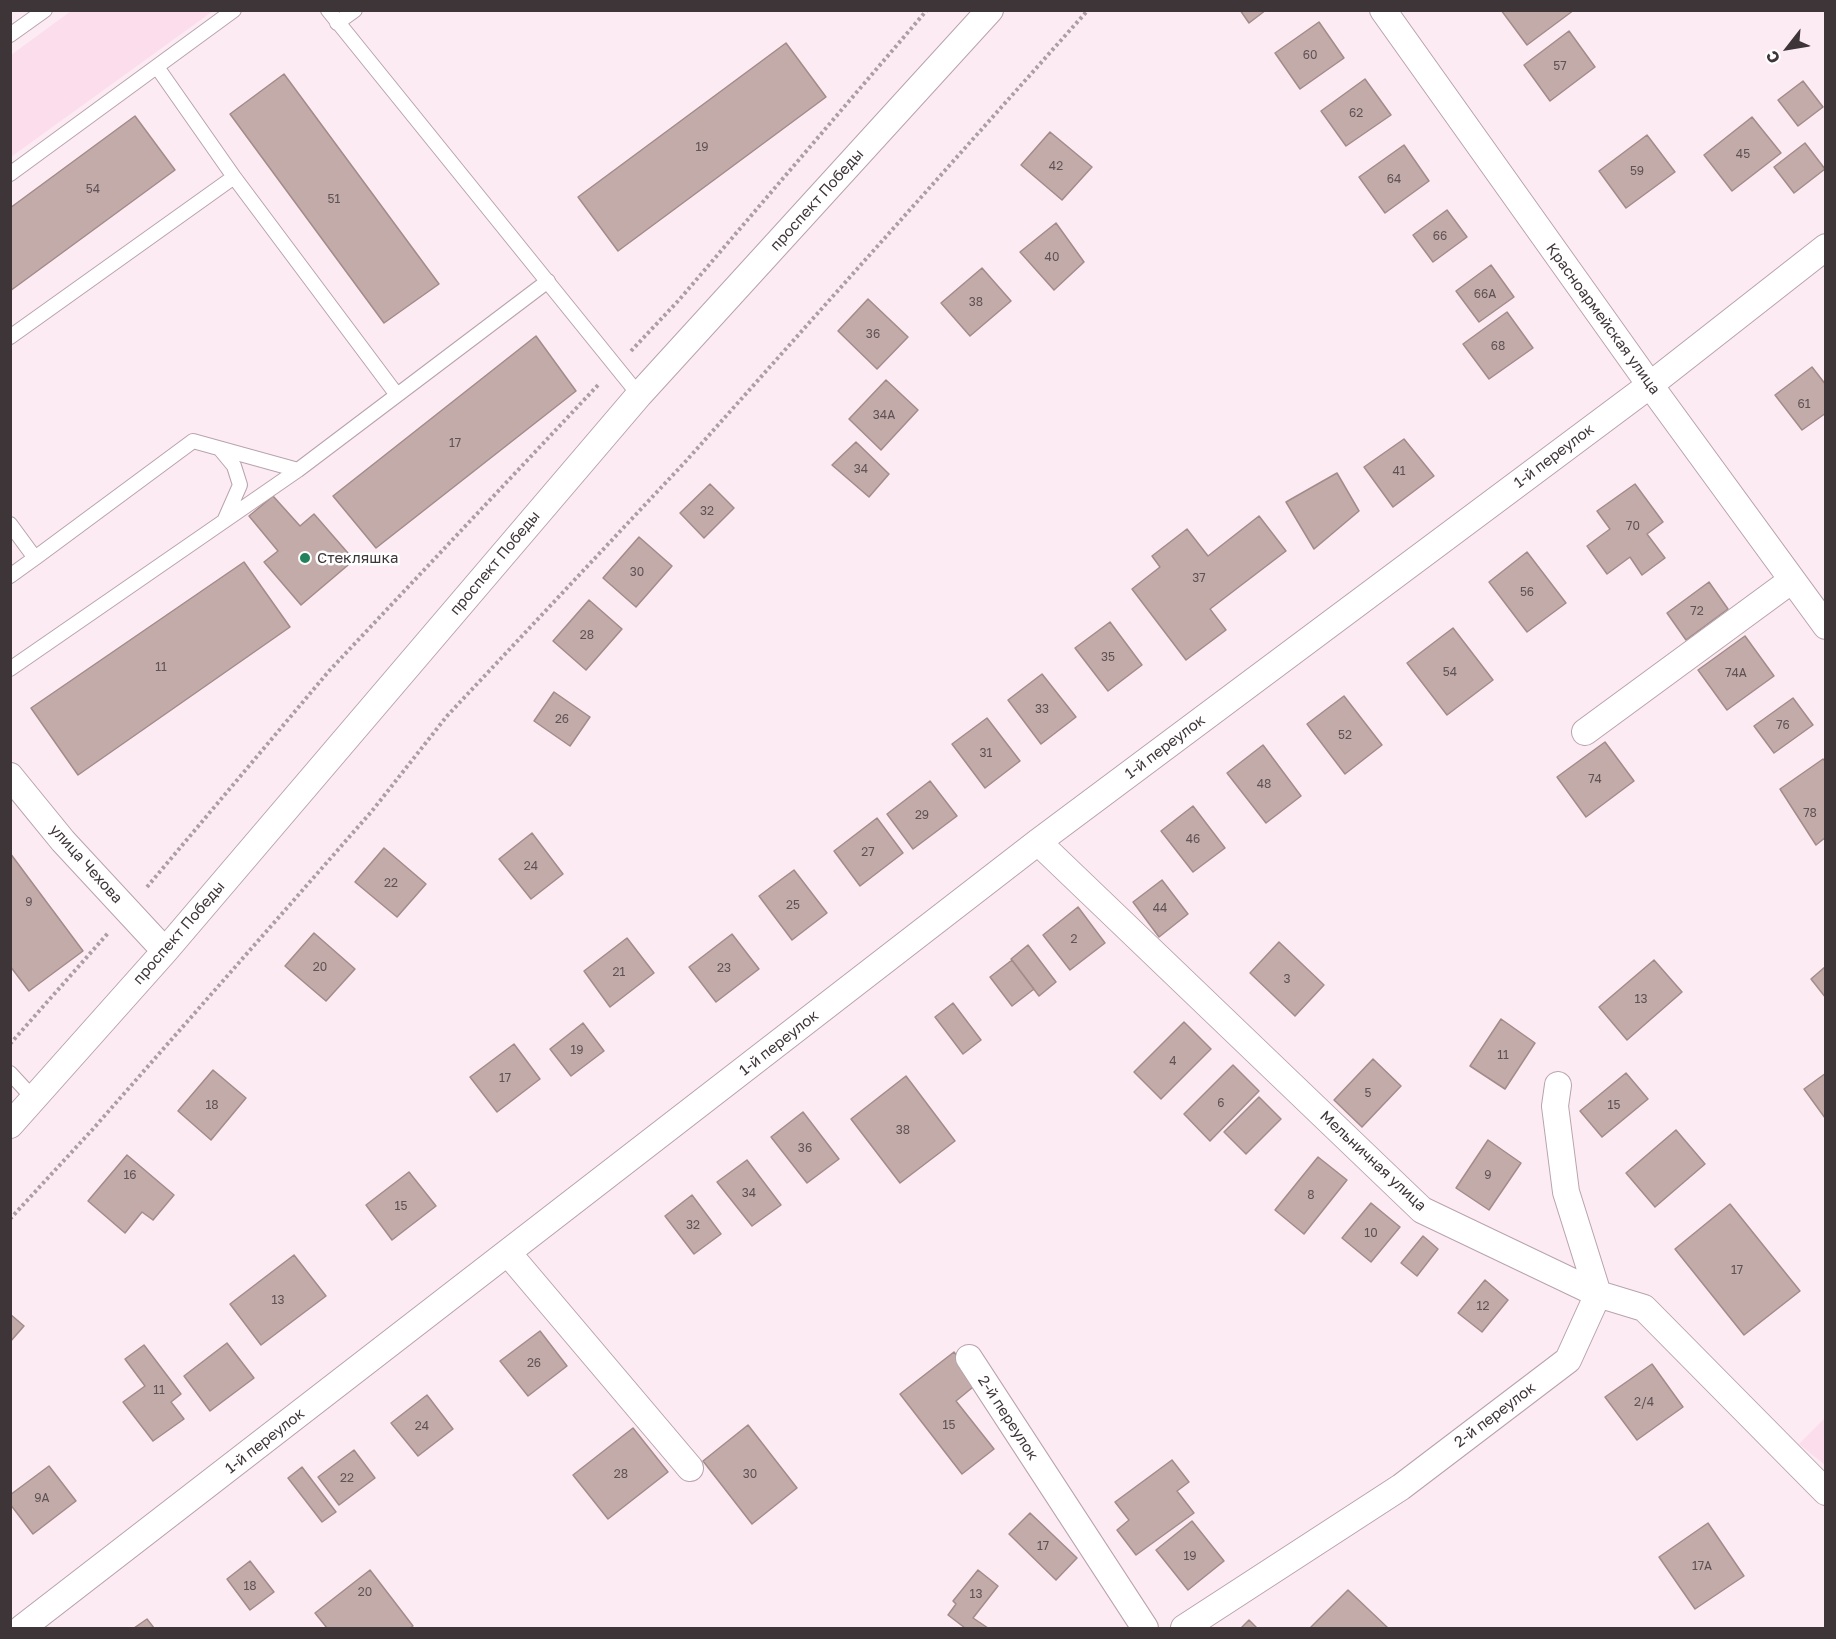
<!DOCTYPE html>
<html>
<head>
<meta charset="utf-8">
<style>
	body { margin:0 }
	#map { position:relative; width:1836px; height:1639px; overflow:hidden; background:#fdebf3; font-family:"Golos Text",sans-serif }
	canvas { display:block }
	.frame { position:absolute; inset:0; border:12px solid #3e3539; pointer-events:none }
	.north { position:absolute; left:1758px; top:18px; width:60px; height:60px; -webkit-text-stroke:4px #fff; paint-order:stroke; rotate:239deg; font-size:16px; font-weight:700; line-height:24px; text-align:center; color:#3e3539 }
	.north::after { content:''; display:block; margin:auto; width:21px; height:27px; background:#3e3539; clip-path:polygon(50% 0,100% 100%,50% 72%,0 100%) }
</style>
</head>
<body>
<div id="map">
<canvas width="1836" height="1639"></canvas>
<div class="frame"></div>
<div class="north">С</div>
</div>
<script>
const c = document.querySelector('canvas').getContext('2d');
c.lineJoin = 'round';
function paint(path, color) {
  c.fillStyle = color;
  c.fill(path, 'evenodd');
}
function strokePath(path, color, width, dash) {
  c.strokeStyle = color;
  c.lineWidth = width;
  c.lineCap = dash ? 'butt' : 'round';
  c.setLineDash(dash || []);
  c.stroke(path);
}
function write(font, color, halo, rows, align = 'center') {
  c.font = font + ' "Golos Text",sans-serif';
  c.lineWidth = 5;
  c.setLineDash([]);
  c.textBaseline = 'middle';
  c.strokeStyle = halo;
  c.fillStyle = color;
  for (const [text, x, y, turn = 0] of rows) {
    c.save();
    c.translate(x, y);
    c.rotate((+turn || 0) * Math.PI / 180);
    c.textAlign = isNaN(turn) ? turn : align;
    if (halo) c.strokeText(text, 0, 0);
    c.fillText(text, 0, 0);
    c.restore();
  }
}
paint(new Path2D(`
	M 71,11 L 213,11 L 11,157 L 11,55 Z
	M 1825,1418 L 1825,1465 L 1799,1444 Z`), '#fcddec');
const building = new Path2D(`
	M 1240,10 L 1266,10 L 1249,23 Z
	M 1501,10 L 1574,10 L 1527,45 Z
	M 1319,22 L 1344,58 L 1300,89 L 1275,53 Z
	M 1569,31 L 1595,67 L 1550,101 L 1524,65 Z
	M 786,43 L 826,97 L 618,251 L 578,197 Z
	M 284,74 L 439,284 L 384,323 L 230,114 Z
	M 1365,79 L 1391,115 L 1346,146 L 1321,111 Z
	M 1803,81 L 1823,107 L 1798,126 L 1778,100 Z
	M 135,116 L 175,170 L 10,291 L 10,208 Z
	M 1752,117 L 1781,153 L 1732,191 L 1704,155 Z
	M 1050,132 L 1092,167 L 1062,200 L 1021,165 Z
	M 1647,135 L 1675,172 L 1626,208 L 1599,171 Z
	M 1805,143 L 1825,169 L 1794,193 L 1774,167 Z
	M 1404,145 L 1429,181 L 1385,213 L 1359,177 Z
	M 1447,210 L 1467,237 L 1433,262 L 1413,235 Z
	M 1056,223 L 1084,262 L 1054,290 L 1020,252 Z
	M 1491,265 L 1514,297 L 1479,322 L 1456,291 Z
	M 982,268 L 1011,301 L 970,336 L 941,303 Z
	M 868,299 L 908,337 L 877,369 L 838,331 Z
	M 1507,312 L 1533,348 L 1489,379 L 1463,344 Z
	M 536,336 L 576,391 L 376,548 L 333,496 Z
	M 1812,367 L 1826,385 L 1826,413 L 1802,430 L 1775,395 Z
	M 886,380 L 918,410 L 881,450 L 849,419 Z
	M 1404,439 L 1434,476 L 1393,507 L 1364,467 Z
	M 856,442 L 889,474 L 869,497 L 832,465 Z
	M 1337,473 L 1359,511 L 1314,549 L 1286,502 Z
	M 710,484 L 734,508 L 704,538 L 680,513 Z
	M 1635,484 L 1663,522 L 1647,534 L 1665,558 L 1642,575 L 1630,557 L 1607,574 L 1587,546 L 1610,529 L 1597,511 Z
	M 273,496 L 300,526 L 314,514 L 354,560 L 301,605 L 264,562 L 278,551 L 249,516 Z
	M 1259,516 L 1286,551 L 1210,609 L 1226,630 L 1186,660 L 1132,589 L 1160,567 L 1152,556 L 1187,529 L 1208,556 Z
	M 639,537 L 672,566 L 636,607 L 603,578 Z
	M 1527,552 L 1566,603 L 1527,632 L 1489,582 Z
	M 244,562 L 290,627 L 78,775 L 31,708 Z
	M 1709,582 L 1728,609 L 1686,640 L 1667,613 Z
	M 589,600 L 622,629 L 586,670 L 553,641 Z
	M 1110,622 L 1142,665 L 1108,691 L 1075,648 Z
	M 1453,628 L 1493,680 L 1447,715 L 1407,663 Z
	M 1745,636 L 1774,676 L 1727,710 L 1698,670 Z
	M 1042,674 L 1076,717 L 1041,744 L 1008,700 Z
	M 554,692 L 590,717 L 570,746 L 534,721 Z
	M 1344,696 L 1382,745 L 1345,774 L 1307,724 Z
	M 1793,698 L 1813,725 L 1774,753 L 1754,726 Z
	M 987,718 L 1020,761 L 985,788 L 952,744 Z
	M 1605,742 L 1634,781 L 1586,817 L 1557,777 Z
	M 1263,745 L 1301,796 L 1266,823 L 1227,773 Z
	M 1823,759 L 1826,762 L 1826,837 L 1816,845 L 1780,789 Z
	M 930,781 L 957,816 L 913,849 L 887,814 Z
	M 1193,806 L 1225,848 L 1193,872 L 1161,831 Z
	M 877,818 L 903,853 L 860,886 L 834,851 Z
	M 532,833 L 563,874 L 531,899 L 499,859 Z
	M 384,848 L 426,884 L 397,917 L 355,882 Z
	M 10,853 L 83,951 L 29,991 L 10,966 Z
	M 794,870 L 827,913 L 792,940 L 759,896 Z
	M 1162,880 L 1188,914 L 1159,937 L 1133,902 Z
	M 1078,907 L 1105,943 L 1070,970 L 1043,935 Z
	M 314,933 L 355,969 L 326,1001 L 285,966 Z
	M 732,934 L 759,969 L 716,1002 L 689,967 Z
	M 627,938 L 654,973 L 610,1007 L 584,971 Z
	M 1279,942 L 1324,985 L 1295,1016 L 1250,973 Z
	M 1028,945 L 1056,982 L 1039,996 L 1011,959 Z
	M 1012,960 L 1034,989 L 1012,1006 L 990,977 Z
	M 1654,960 L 1682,992 L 1627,1040 L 1599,1007 Z
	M 1826,966 L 1826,998 L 1811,979 Z
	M 953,1003 L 981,1040 L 963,1054 L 935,1017 Z
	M 1501,1019 L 1535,1043 L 1505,1089 L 1470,1066 Z
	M 1184,1022 L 1211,1049 L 1161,1099 L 1134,1072 Z
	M 583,1023 L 604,1051 L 571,1076 L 550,1049 Z
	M 514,1044 L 540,1079 L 497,1112 L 470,1077 Z
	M 1373,1059 L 1401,1086 L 1362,1127 L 1334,1100 Z
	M 1233,1065 L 1259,1091 L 1210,1141 L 1184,1114 Z
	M 213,1070 L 246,1098 L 211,1140 L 178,1111 Z
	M 1626,1073 L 1648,1099 L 1602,1137 L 1580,1111 Z
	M 1826,1073 L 1826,1118 L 1825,1118 L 1804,1089 Z
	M 906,1076 L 955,1141 L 900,1183 L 851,1119 Z
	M 1259,1097 L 1281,1119 L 1246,1154 L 1224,1132 Z
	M 803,1112 L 839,1159 L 807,1183 L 771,1137 Z
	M 1676,1130 L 1705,1164 L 1655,1207 L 1626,1173 Z
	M 1488,1140 L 1521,1163 L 1489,1210 L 1456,1188 Z
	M 127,1155 L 174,1195 L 153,1220 L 142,1212 L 125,1233 L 88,1201 Z
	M 1318,1157 L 1347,1180 L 1304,1234 L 1275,1210 Z
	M 747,1160 L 781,1205 L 752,1226 L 717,1182 Z
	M 409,1172 L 436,1206 L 392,1240 L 366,1205 Z
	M 692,1195 L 721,1234 L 694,1254 L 665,1216 Z
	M 1371,1203 L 1400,1227 L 1371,1262 L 1342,1238 Z
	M 1730,1204 L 1800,1291 L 1744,1335 L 1675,1249 Z
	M 1423,1236 L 1438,1249 L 1417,1276 L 1401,1263 Z
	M 294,1255 L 326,1296 L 261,1345 L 230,1304 Z
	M 1485,1280 L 1508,1300 L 1482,1332 L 1458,1313 Z
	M 10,1314 L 24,1326 L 10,1342 Z
	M 540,1331 L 567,1366 L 528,1396 L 500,1361 Z
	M 227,1343 L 254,1378 L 210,1411 L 184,1376 Z
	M 144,1345 L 181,1394 L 171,1402 L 184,1419 L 153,1441 L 123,1402 L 145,1386 L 125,1359 Z
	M 954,1352 L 978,1383 L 956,1401 L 994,1449 L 962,1474 L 900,1394 Z
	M 1652,1364 L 1683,1407 L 1637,1440 L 1605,1397 Z
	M 427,1395 L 453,1429 L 418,1456 L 391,1423 Z
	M 748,1425 L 797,1488 L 752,1524 L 703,1461 Z
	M 633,1428 L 668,1472 L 608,1519 L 573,1475 Z
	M 354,1450 L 375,1478 L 339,1505 L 318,1477 Z
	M 1172,1460 L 1189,1482 L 1177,1491 L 1194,1513 L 1136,1555 L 1117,1530 L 1129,1520 L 1115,1502 Z
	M 49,1466 L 76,1501 L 33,1534 L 10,1504 L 10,1495 Z
	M 302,1467 L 336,1512 L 322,1522 L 288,1478 Z
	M 1030,1513 L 1077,1558 L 1056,1580 L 1009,1534 Z
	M 1192,1521 L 1224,1561 L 1188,1590 L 1156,1550 Z
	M 1708,1523 L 1744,1576 L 1695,1609 L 1659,1557 Z
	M 250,1561 L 274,1592 L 250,1610 L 227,1579 Z
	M 370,1570 L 413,1626 L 410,1628 L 327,1628 L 315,1613 Z
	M 978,1570 L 998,1586 L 973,1618 L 988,1628 L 965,1628 L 948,1615 L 956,1604 L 953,1601 Z
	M 1348,1590 L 1388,1628 L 1310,1628 Z
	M 147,1619 L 154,1628 L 134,1628 Z
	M 1249,1620 L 1257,1628 L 1241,1628 Z`);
paint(building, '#c3aba9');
strokePath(building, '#a28b89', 1.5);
const lane = new Path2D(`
	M 328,10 L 639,395
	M 337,23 L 355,10
	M 10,35 L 45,10
	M 10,174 L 234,10
	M 234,177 L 397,395
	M 10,337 L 234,177 L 157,67
	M 220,449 L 234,466 L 240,485 L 225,519
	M 10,524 L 35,558 L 10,576
	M 35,558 L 193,441 L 298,470 L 548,281
	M 10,669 L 298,470
	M 10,1073 L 34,1099`);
const street = new Path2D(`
	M 1383,10 L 1650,385 L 1826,626
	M 1585,732 L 1792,580
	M 10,776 L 63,841 L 165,951
	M 1038,842 L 1422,1210 L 1598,1294 L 1644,1308 L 1826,1492
	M 10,1125 L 165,951 L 639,395 L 990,10
	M 508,1253 L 690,1468
	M 969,1358 L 1145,1628
	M 22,1628 L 1038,842 L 1650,385 L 1826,247
	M 1184,1628 L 1401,1487 L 1568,1360 L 1598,1294 L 1566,1192 L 1555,1106 L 1558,1085`);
strokePath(lane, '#b9a3ad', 16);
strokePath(street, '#b9a3ad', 28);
strokePath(new Path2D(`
	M 631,351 L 679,300 L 927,10
	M 147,887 L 329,671 L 599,384
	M 10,1044 L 109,932
	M 10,1219 L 93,1129 L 372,811 L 447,716 L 686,461 L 1088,10`), '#ac9ea5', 4, [3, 3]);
strokePath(lane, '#fff', 14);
strokePath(street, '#fff', 26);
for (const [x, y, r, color] of [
	[305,558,6,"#22825b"]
]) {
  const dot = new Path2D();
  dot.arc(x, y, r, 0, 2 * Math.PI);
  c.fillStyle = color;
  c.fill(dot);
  strokePath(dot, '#fff', 2);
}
write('12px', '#5f5255', null, [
	["60",1310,55],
	["57",1560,66],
	["62",1356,113],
	["19",702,147],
	["45",1743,154],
	["42",1056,166],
	["59",1637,171],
	["64",1394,179],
	["54",93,189],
	["51",334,199],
	["66",1440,236],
	["40",1052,257],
	["66А",1485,294],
	["38",976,302],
	["36",873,334],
	["68",1498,346],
	["61",1804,404],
	["34А",884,415],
	["17",455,443],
	["34",861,469],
	["41",1399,471],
	["32",707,511],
	["70",1633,526],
	["30",637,572],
	["37",1199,578],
	["56",1527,592],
	["72",1697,611],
	["28",587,635],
	["35",1108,657],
	["11",161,667],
	["54",1450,672],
	["74А",1736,673],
	["33",1042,709],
	["26",562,719],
	["76",1783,725],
	["52",1345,735],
	["31",986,753],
	["74",1595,779],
	["48",1264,784],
	["78",1810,813],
	["29",922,815],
	["46",1193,839],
	["27",868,852],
	["24",531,866],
	["22",391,883],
	["9",29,902],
	["25",793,905],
	["44",1160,908],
	["2",1074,939],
	["20",320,967],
	["23",724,968],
	["21",619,972],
	["3",1287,979],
	["13",1641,999],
	["19",577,1050],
	["11",1503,1055],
	["4",1173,1061],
	["17",505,1078],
	["5",1368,1093],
	["6",1221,1103],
	["18",212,1105],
	["15",1614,1105],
	["38",903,1130],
	["36",805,1148],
	["16",130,1175],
	["9",1488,1175],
	["34",749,1193],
	["8",1311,1195],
	["15",401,1206],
	["32",693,1225],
	["10",1371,1233],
	["17",1737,1270],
	["13",278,1300],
	["12",1483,1306],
	["26",534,1363],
	["11",159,1390],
	["2/4",1644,1402],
	["15",949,1425],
	["24",422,1426],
	["28",621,1474],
	["30",750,1474],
	["22",347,1478],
	["9А",42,1498],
	["17",1043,1546],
	["19",1190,1556],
	["17А",1702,1566],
	["18",250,1586],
	["20",365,1592],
	["13",976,1594]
]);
write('15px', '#3e3539', '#fff', [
	["проспект Победы",817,200,-48],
	["Красноармейская улица",1603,319,54],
	["1-й переулок",1554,456,-37],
	["проспект Победы",495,563,-50],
	["1-й переулок",1165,747,-37],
	["улица Чехова",86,864,48],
	["проспект Победы",179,933,-49],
	["1-й переулок",779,1043,-38],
	["Мельничная улица",1373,1161,43],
	["2-й переулок",1495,1415,-37],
	["2-й переулок",1008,1418,57],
	["1-й переулок",265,1441,-38]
]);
write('15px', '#3e3539', '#fff', [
	["Стекляшка",317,558]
], 'left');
</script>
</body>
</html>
